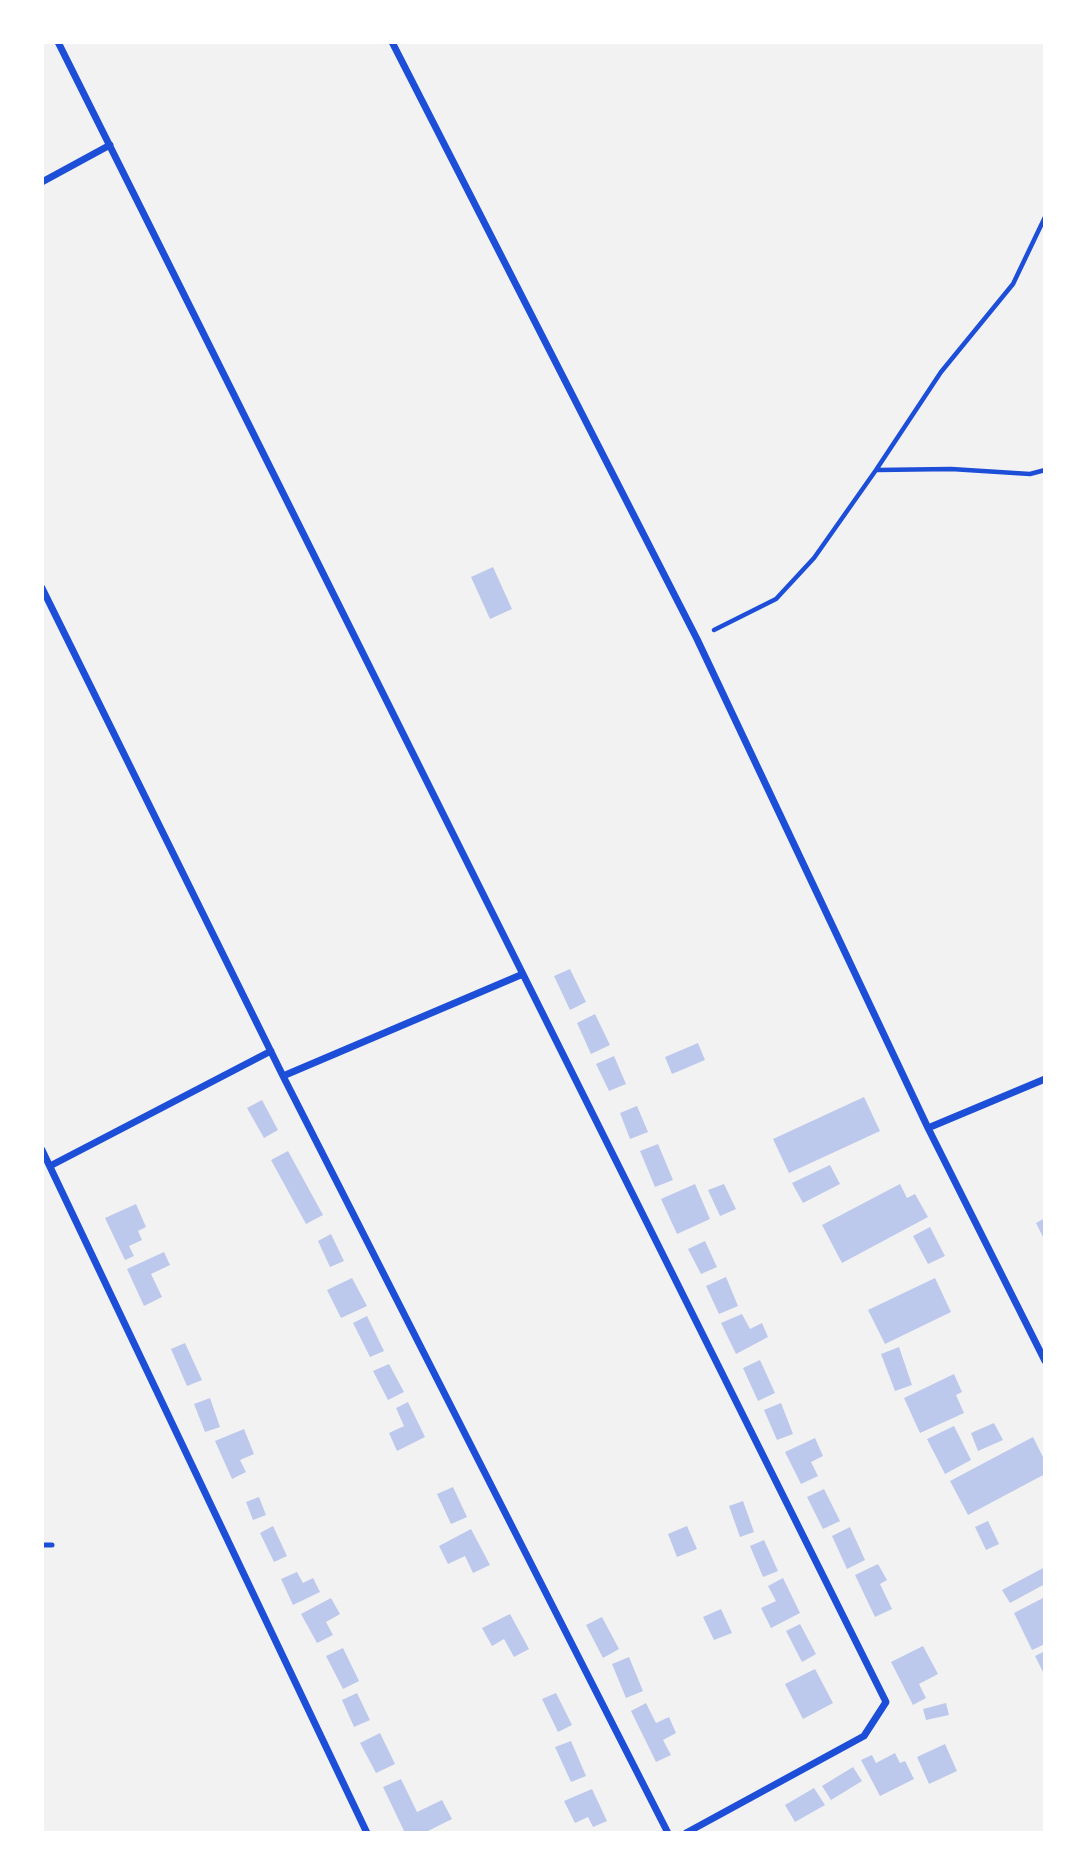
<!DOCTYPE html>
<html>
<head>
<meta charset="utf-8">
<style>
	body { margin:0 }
	#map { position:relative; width:1087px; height:1875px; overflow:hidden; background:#f2f2f2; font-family:"Fira Sans",sans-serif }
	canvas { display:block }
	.frame { position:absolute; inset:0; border:44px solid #fff; pointer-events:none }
</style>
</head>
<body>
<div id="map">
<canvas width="1087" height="1875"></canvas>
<div class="frame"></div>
</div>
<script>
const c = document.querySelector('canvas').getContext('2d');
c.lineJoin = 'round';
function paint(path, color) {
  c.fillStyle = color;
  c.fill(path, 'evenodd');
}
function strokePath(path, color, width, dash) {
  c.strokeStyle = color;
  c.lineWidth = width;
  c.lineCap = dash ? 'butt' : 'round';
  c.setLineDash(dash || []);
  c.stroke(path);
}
paint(new Path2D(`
	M 493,567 L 512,609 L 490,619 L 471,577 Z
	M 570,969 L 586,1002 L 570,1010 L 554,976 Z
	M 595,1014 L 610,1045 L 591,1054 L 577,1023 Z
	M 698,1043 L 705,1060 L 672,1074 L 665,1057 Z
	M 614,1056 L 626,1084 L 609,1091 L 596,1064 Z
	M 864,1097 L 880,1131 L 789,1173 L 773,1139 Z
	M 262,1100 L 278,1130 L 264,1138 L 247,1108 Z
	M 637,1106 L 648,1132 L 630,1139 L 620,1113 Z
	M 658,1144 L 673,1180 L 655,1187 L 640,1151 Z
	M 288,1151 L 323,1215 L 306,1224 L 271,1160 Z
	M 830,1165 L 840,1184 L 803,1203 L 792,1183 Z
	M 695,1184 L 710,1219 L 677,1234 L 661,1199 Z
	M 724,1184 L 736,1209 L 720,1216 L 708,1190 Z
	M 900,1184 L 907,1198 L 915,1194 L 928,1217 L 842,1263 L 822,1225 Z
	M 136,1204 L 146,1227 L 138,1231 L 142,1240 L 129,1246 L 134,1256 L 125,1260 L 105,1218 Z
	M 1045,1218 L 1045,1241 L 1036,1223 Z
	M 930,1227 L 945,1256 L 928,1264 L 913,1236 Z
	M 331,1234 L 344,1261 L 330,1267 L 318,1241 Z
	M 705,1241 L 717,1267 L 701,1274 L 688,1249 Z
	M 164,1252 L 170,1265 L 151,1274 L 162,1297 L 144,1306 L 127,1269 Z
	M 726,1277 L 738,1306 L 719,1314 L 706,1286 Z
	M 352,1278 L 367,1306 L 341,1318 L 327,1290 Z
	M 935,1278 L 951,1312 L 885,1344 L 868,1310 Z
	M 742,1314 L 750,1329 L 762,1323 L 768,1337 L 736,1354 L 721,1323 Z
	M 367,1316 L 384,1351 L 370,1357 L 353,1323 Z
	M 185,1343 L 202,1380 L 187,1386 L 171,1349 Z
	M 899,1347 L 912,1385 L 895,1391 L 881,1354 Z
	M 760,1360 L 775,1393 L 758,1401 L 743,1368 Z
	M 389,1364 L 404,1392 L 388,1400 L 373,1371 Z
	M 954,1374 L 962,1392 L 956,1395 L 964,1413 L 920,1433 L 904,1398 Z
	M 210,1398 L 220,1427 L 205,1432 L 194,1404 Z
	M 408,1402 L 425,1437 L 397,1451 L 389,1433 L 404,1426 L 396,1408 Z
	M 781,1403 L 793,1434 L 777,1440 L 764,1410 Z
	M 994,1423 L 1003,1440 L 978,1451 L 971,1433 Z
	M 954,1426 L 971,1460 L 945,1474 L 927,1439 Z
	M 244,1429 L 254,1454 L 240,1460 L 246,1472 L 232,1479 L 215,1441 Z
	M 1033,1437 L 1045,1461 L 1045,1474 L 968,1515 L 950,1481 Z
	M 815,1438 L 823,1456 L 811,1462 L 818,1476 L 801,1484 L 785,1452 Z
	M 453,1487 L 467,1517 L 451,1524 L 437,1494 Z
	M 824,1489 L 840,1521 L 823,1529 L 807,1497 Z
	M 259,1497 L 266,1515 L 253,1520 L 246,1502 Z
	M 743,1501 L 754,1532 L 740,1537 L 729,1506 Z
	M 988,1521 L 999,1544 L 986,1550 L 975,1527 Z
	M 273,1526 L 287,1556 L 274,1562 L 260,1533 Z
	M 687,1526 L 697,1549 L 677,1557 L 668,1534 Z
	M 850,1527 L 865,1560 L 847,1569 L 832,1536 Z
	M 471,1529 L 490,1565 L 473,1573 L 465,1556 L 448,1564 L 439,1546 Z
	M 764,1540 L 778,1571 L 763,1577 L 750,1546 Z
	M 878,1564 L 887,1580 L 880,1584 L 892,1609 L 875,1617 L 855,1575 Z
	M 1045,1567 L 1045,1584 L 1010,1603 L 1002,1590 Z
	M 297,1572 L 303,1583 L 313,1578 L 320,1592 L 293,1605 L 281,1579 Z
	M 783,1578 L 800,1613 L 771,1628 L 761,1608 L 776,1601 L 768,1586 Z
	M 1045,1597 L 1045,1644 L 1032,1650 L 1014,1613 Z
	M 331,1598 L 340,1614 L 326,1622 L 333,1635 L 317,1643 L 301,1614 Z
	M 721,1609 L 732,1633 L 714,1640 L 703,1617 Z
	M 510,1614 L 529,1649 L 514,1657 L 504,1639 L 492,1646 L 482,1628 Z
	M 602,1617 L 619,1649 L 603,1658 L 586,1625 Z
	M 800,1624 L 816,1654 L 802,1662 L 786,1631 Z
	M 923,1646 L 938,1674 L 919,1684 L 926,1698 L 913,1705 L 891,1662 Z
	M 343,1648 L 359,1681 L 343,1689 L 326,1656 Z
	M 1045,1651 L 1045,1676 L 1035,1656 Z
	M 629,1657 L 643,1691 L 626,1698 L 612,1664 Z
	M 815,1669 L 833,1703 L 803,1719 L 785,1684 Z
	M 357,1693 L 370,1720 L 354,1727 L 342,1700 Z
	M 556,1693 L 572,1725 L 558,1732 L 542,1699 Z
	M 646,1703 L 656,1723 L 669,1717 L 676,1733 L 663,1740 L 671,1755 L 656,1762 L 631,1711 Z
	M 946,1703 L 949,1715 L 926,1720 L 923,1709 Z
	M 380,1733 L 395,1764 L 376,1773 L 360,1743 Z
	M 571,1741 L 586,1776 L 571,1782 L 555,1747 Z
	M 945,1744 L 957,1771 L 929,1784 L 917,1757 Z
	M 895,1753 L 900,1763 L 905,1761 L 914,1779 L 880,1796 L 861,1760 L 872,1755 L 876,1763 Z
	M 853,1767 L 862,1781 L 831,1800 L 822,1786 Z
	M 401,1779 L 417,1812 L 442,1800 L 452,1819 L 424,1833 L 405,1833 L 383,1787 Z
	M 814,1788 L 825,1805 L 795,1822 L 785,1805 Z
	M 592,1789 L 607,1821 L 593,1827 L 588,1817 L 575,1823 L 564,1801 Z`), '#bdc9ec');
strokePath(new Path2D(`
	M 877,470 L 951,469 L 1030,474 L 1045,470
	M 714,630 L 776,599 L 814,558 L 876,470 L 941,372 L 1013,284 L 1045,217`), '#1d4ed8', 4.5);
strokePath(new Path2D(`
	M 42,1545 L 52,1545`), '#1d4ed8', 5);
strokePath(new Path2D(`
	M 58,42 L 886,1702 L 864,1736 L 686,1833
	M 392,42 L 697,639 L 928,1128 L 1045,1361
	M 42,182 L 110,145
	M 42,588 L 283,1076 L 668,1833
	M 283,1076 L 523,974
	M 928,1128 L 1045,1079
	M 42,1150 L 367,1833
	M 50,1166 L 271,1051`), '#1d4ed8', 7);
</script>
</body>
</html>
